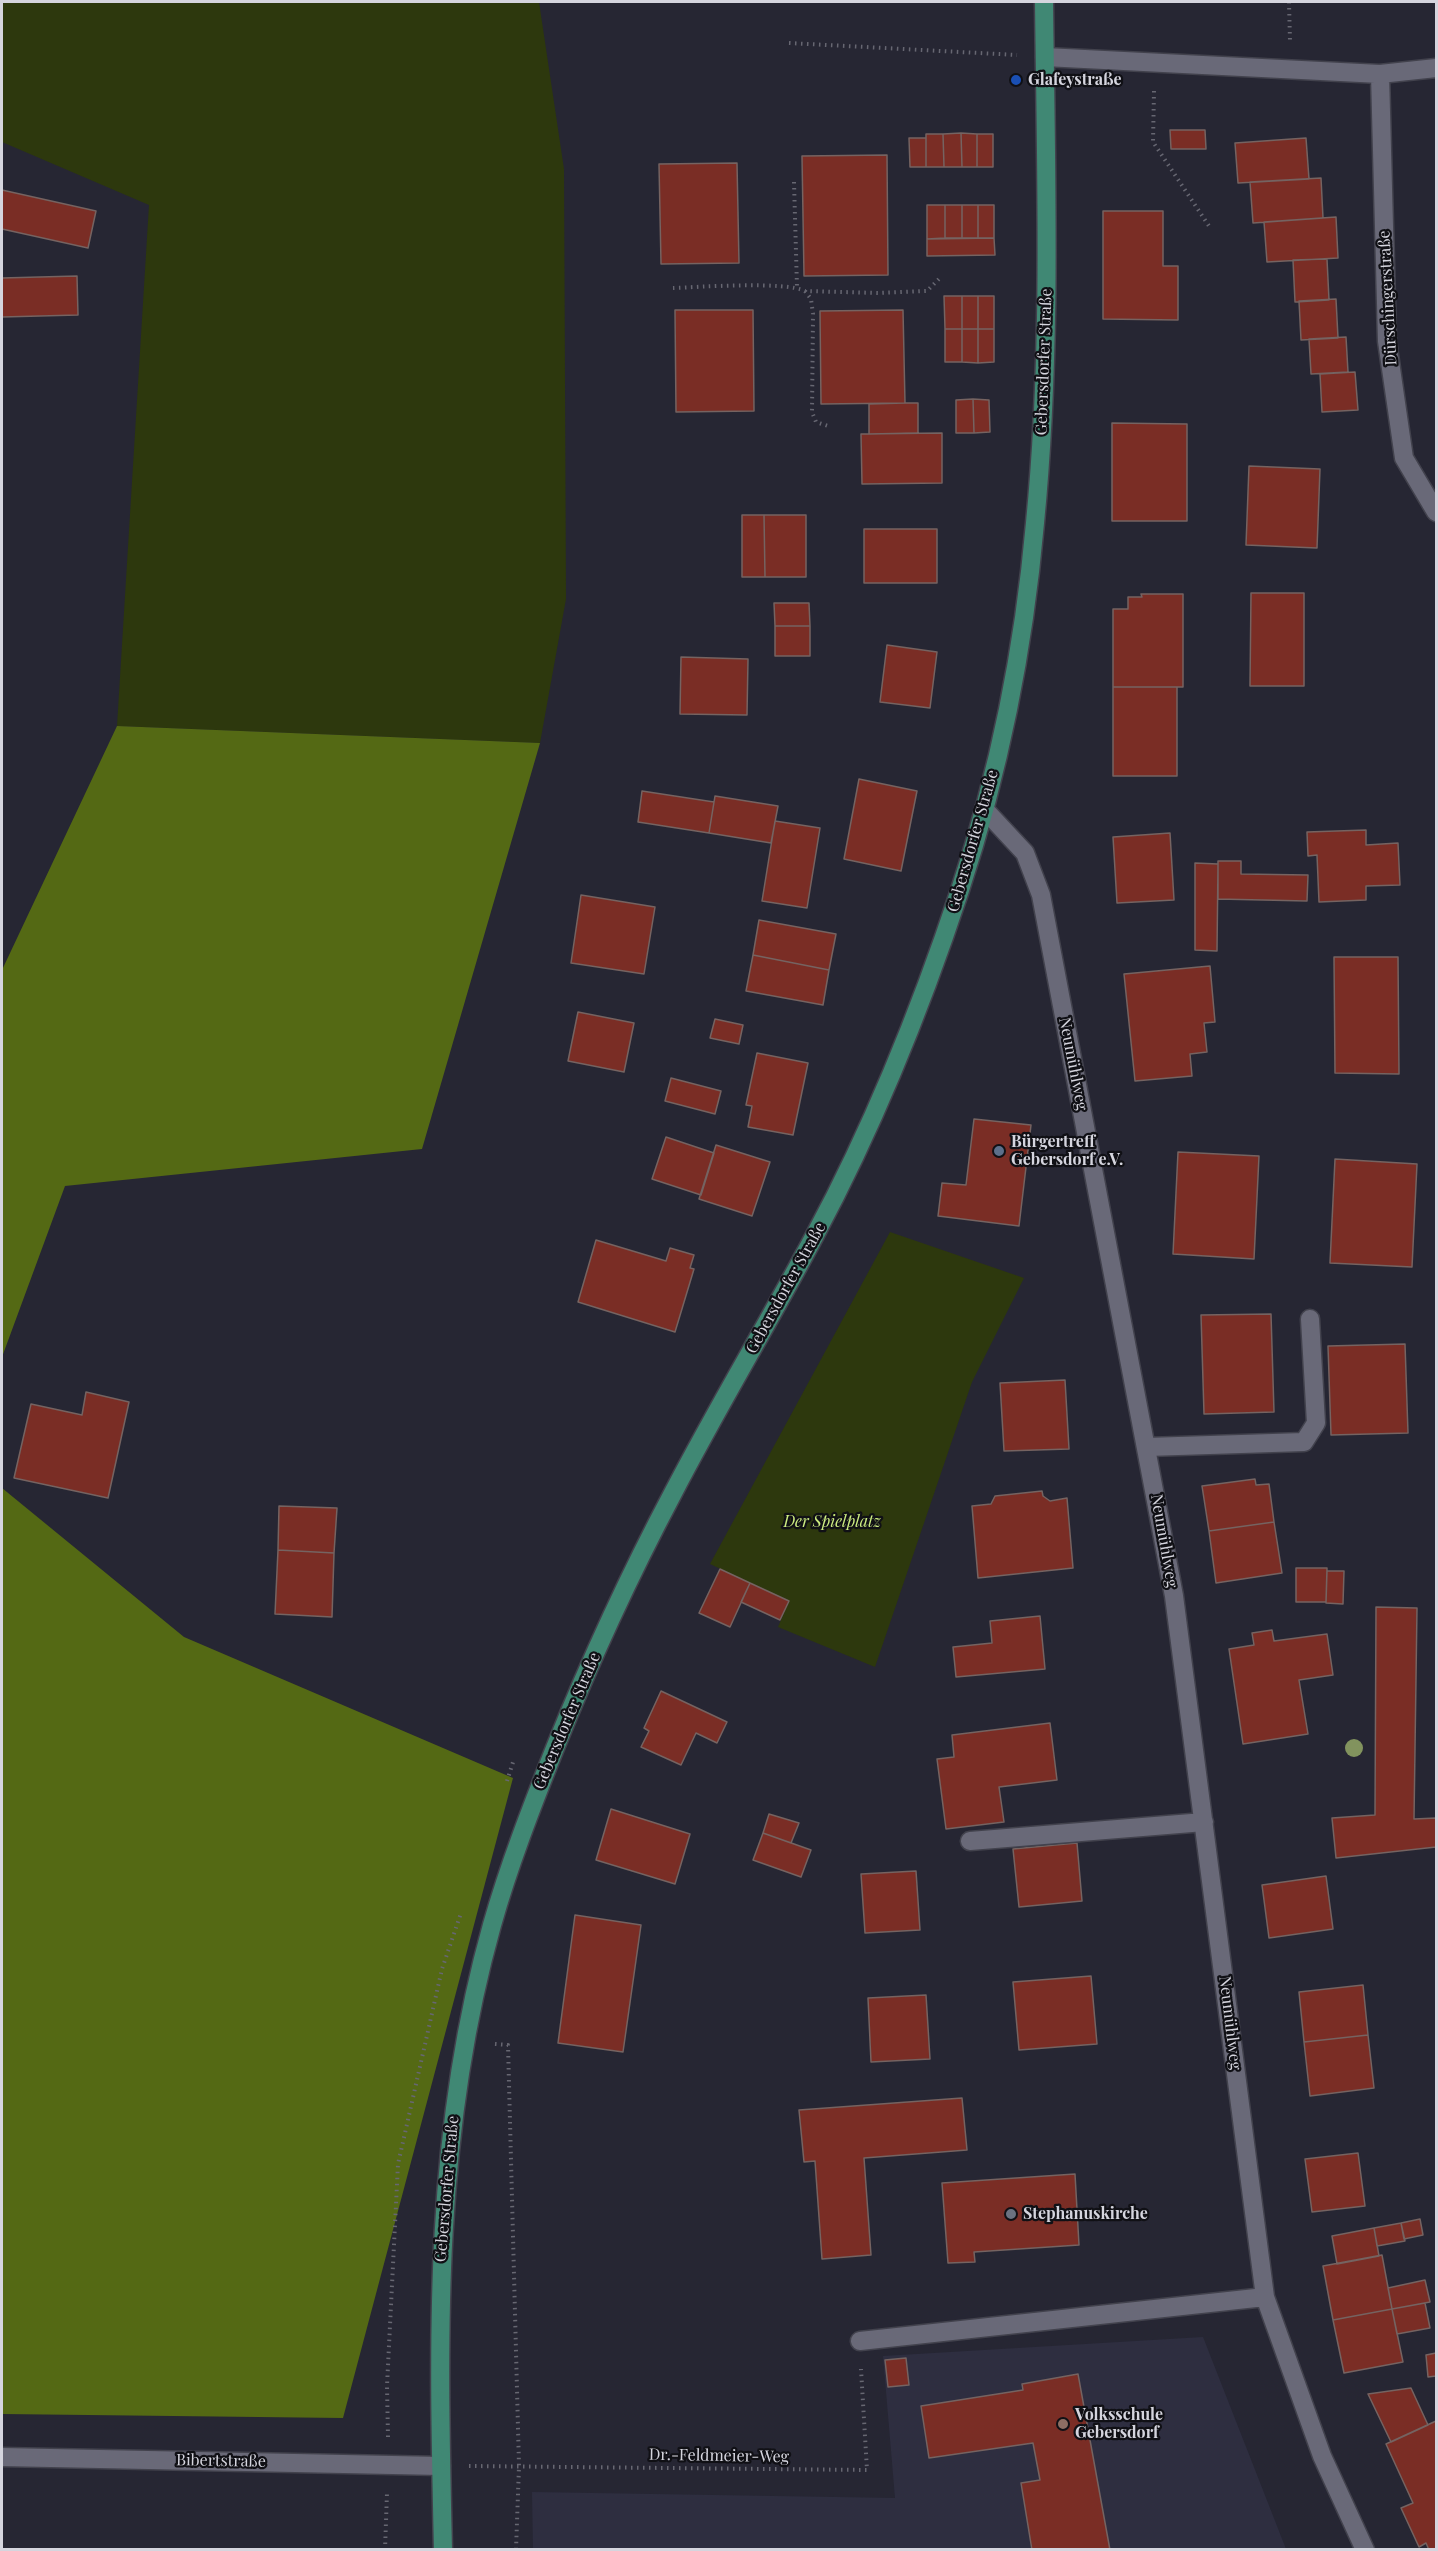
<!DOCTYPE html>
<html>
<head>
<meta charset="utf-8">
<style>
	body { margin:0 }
	#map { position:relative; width:1438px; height:2551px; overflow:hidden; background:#262633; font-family:"Playfair Display",serif }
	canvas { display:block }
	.frame { position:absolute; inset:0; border:3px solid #d5d5de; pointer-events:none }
</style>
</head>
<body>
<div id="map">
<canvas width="1438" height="2551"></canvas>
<div class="frame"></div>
</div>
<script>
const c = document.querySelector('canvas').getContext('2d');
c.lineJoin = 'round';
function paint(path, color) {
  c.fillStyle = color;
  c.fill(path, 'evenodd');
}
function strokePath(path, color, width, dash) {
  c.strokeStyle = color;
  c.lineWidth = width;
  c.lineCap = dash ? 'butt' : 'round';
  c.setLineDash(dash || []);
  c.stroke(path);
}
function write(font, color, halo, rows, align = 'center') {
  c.font = font + ' "Playfair Display",serif';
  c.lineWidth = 4.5;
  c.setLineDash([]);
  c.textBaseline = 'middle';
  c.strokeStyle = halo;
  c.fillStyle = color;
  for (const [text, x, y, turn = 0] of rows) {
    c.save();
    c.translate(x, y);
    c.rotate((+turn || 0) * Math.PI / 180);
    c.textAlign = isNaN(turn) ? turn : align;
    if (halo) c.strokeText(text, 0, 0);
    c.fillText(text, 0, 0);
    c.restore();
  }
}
paint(new Path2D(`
	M 1203,2337 L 1286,2549 L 533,2549 L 532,2492 L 895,2498 L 883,2356 Z`), '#2e2e40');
paint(new Path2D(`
	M 2,2 L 539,2 L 564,169 L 566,599 L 540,743 L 117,726 L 149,205 L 2,142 Z
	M 890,1232 L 1024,1278 L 972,1382 L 875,1667 L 778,1627 L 789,1601 L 710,1564 Z`), '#2d380d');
paint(new Path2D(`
	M 117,726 L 540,743 L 422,1149 L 65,1186 L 2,1357 L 2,970 Z
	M 2,1488 L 184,1637 L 513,1778 L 343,2418 L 2,2414 Z`), '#546914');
const building = new Path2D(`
	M 1170,130 L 1205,130 L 1206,149 L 1171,149 Z
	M 961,133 L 962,167 L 944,167 L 943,134 Z
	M 961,133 L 977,134 L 977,167 L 962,167 Z
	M 926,134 L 943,134 L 944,167 L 926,167 Z
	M 977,134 L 993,134 L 993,167 L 977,167 Z
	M 909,138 L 926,138 L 926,167 L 910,167 Z
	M 1306,138 L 1309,179 L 1238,183 L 1235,143 Z
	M 887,155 L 888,275 L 804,276 L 802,156 Z
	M 737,163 L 739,263 L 661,264 L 659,164 Z
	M 1321,178 L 1323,218 L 1253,223 L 1250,182 Z
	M 2,190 L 96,211 L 88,248 L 2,229 Z
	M 927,205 L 945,205 L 945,238 L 927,239 Z
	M 945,205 L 962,205 L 962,238 L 945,238 Z
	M 962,205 L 978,205 L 978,238 L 962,238 Z
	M 978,205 L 994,205 L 994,238 L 978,238 Z
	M 1103,211 L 1163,211 L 1163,266 L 1178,266 L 1178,320 L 1103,319 Z
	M 1336,217 L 1338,258 L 1267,262 L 1264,222 Z
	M 994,238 L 995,255 L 927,256 L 927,239 Z
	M 1327,259 L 1329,300 L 1295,302 L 1293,260 Z
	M 77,276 L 78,315 L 2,317 L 2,278 Z
	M 944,296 L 962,296 L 962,329 L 945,329 Z
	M 962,296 L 978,296 L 978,329 L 962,329 Z
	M 978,296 L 994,296 L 994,329 L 978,329 Z
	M 1336,299 L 1338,338 L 1301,340 L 1299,301 Z
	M 675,310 L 753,310 L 754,411 L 676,412 Z
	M 903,310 L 905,403 L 821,404 L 820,311 Z
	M 945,329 L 962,329 L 962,362 L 945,362 Z
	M 962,329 L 978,329 L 978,363 L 962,362 Z
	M 978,329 L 994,329 L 994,362 L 978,363 Z
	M 1346,337 L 1348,372 L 1311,374 L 1309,339 Z
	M 1355,372 L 1358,410 L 1322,412 L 1320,374 Z
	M 973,399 L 974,433 L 956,433 L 956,400 Z
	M 973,399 L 989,400 L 990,432 L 974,433 Z
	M 905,403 L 918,403 L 918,433 L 869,434 L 869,404 Z
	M 1112,423 L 1187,424 L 1187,521 L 1112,521 Z
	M 942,433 L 942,483 L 862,484 L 861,434 Z
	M 1249,466 L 1320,469 L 1317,548 L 1246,545 Z
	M 742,515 L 764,515 L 765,577 L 742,577 Z
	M 764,515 L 806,515 L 806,577 L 765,577 Z
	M 864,529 L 937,529 L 937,583 L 864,583 Z
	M 1251,593 L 1304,593 L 1304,686 L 1250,686 Z
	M 1141,594 L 1183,594 L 1183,687 L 1113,687 L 1113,609 L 1128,609 L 1128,597 L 1142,597 Z
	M 774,603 L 809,603 L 810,626 L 775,626 Z
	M 775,626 L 810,626 L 810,656 L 775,656 Z
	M 887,645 L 937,652 L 930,708 L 880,702 Z
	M 681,657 L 748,659 L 747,715 L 680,714 Z
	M 1113,687 L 1177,687 L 1177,776 L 1113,776 Z
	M 859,779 L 917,791 L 901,871 L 844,859 Z
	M 642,791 L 714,802 L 709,833 L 638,822 Z
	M 715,796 L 778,806 L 771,843 L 709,833 Z
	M 775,821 L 820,828 L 807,908 L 762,901 Z
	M 1366,830 L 1366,845 L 1398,843 L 1400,885 L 1366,886 L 1366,900 L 1319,902 L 1317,855 L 1308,856 L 1307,832 Z
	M 1170,833 L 1174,900 L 1117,903 L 1113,837 Z
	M 1218,861 L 1241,861 L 1241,874 L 1308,875 L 1307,901 L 1218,899 Z
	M 1195,863 L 1218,864 L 1217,951 L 1195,950 Z
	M 581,895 L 655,907 L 644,974 L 571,963 Z
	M 759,920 L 836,934 L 829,970 L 753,955 Z
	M 753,955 L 829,970 L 823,1005 L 746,991 Z
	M 1334,957 L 1398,957 L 1399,1074 L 1335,1073 Z
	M 1210,966 L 1215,1022 L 1204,1023 L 1207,1052 L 1190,1054 L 1192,1076 L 1135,1081 L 1124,974 Z
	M 578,1012 L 634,1023 L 624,1072 L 568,1061 Z
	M 715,1019 L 743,1025 L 739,1044 L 710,1038 Z
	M 757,1053 L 808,1063 L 793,1135 L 748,1127 L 752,1106 L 746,1105 Z
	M 671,1078 L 721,1091 L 715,1114 L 665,1101 Z
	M 974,1119 L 1031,1125 L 1019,1226 L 938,1216 L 942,1183 L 966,1185 Z
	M 666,1137 L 714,1153 L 701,1195 L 652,1179 Z
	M 716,1145 L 770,1162 L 752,1216 L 699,1199 Z
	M 1178,1152 L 1259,1156 L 1254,1259 L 1173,1254 Z
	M 1335,1159 L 1417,1164 L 1412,1267 L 1330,1263 Z
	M 596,1240 L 666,1261 L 670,1248 L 694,1255 L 690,1268 L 694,1269 L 675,1332 L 578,1302 Z
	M 1271,1314 L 1274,1412 L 1204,1414 L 1201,1315 Z
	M 1405,1344 L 1408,1433 L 1331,1435 L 1328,1346 Z
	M 1065,1380 L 1069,1449 L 1004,1451 L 1000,1383 Z
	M 86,1392 L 129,1402 L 108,1498 L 14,1478 L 31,1404 L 82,1415 Z
	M 1255,1479 L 1256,1485 L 1269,1484 L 1274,1522 L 1209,1531 L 1202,1486 Z
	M 1042,1491 L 1043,1496 L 1050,1501 L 1067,1498 L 1073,1568 L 978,1578 L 972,1506 L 991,1504 L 995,1496 Z
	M 279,1506 L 337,1508 L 334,1553 L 278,1550 Z
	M 1274,1522 L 1282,1573 L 1216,1583 L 1209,1531 Z
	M 278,1550 L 334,1553 L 332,1617 L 275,1614 Z
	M 1296,1568 L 1327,1568 L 1326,1602 L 1296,1602 Z
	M 720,1569 L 750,1583 L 730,1627 L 699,1613 Z
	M 1327,1571 L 1344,1571 L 1343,1604 L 1326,1603 Z
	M 750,1583 L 789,1601 L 780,1620 L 741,1602 Z
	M 1376,1607 L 1417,1608 L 1414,1819 L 1436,1818 L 1436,1847 L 1336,1858 L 1332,1818 L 1375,1815 Z
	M 1040,1616 L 1045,1669 L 956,1677 L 953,1647 L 992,1643 L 990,1621 Z
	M 1272,1630 L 1274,1641 L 1327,1634 L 1333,1675 L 1299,1680 L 1308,1734 L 1243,1744 L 1229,1649 L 1254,1645 L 1252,1633 Z
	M 661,1691 L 727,1722 L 717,1743 L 696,1733 L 681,1765 L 641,1747 L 649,1731 L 644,1728 Z
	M 1050,1723 L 1057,1780 L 999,1787 L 1004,1822 L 946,1829 L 937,1759 L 954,1757 L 952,1735 Z
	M 611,1809 L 690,1834 L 675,1884 L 596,1860 Z
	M 769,1814 L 799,1823 L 791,1843 L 763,1833 Z
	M 763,1833 L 811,1850 L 801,1877 L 753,1860 Z
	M 1077,1843 L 1082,1901 L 1019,1907 L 1013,1849 Z
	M 916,1871 L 920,1930 L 865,1933 L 861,1874 Z
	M 1326,1876 L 1333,1929 L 1269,1938 L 1262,1885 Z
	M 575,1915 L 641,1925 L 623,2052 L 558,2043 Z
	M 1091,1976 L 1097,2044 L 1019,2050 L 1013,1982 Z
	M 1363,1985 L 1368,2035 L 1304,2042 L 1299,1992 Z
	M 926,1995 L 930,2059 L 871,2062 L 868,1998 Z
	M 1368,2035 L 1374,2088 L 1310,2096 L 1304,2042 Z
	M 962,2098 L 967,2150 L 864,2158 L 871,2255 L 822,2259 L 815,2161 L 804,2162 L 799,2110 Z
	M 1358,2153 L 1365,2206 L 1312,2212 L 1305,2159 Z
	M 1075,2174 L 1079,2245 L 974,2252 L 975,2262 L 948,2263 L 942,2183 Z
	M 1420,2219 L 1423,2235 L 1404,2239 L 1401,2223 Z
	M 1401,2223 L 1405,2241 L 1377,2246 L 1374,2228 Z
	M 1374,2228 L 1379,2256 L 1337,2264 L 1332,2236 Z
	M 1382,2255 L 1392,2309 L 1333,2320 L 1323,2266 Z
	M 1425,2280 L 1430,2302 L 1392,2309 L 1388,2288 Z
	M 1425,2303 L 1430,2328 L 1397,2334 L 1392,2309 Z
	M 1392,2309 L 1403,2362 L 1344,2373 L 1333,2320 Z
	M 1436,2353 L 1436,2376 L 1428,2377 L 1426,2355 Z
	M 906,2358 L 909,2385 L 888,2387 L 885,2360 Z
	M 1078,2374 L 1110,2550 L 1032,2550 L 1021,2483 L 1040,2480 L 1033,2443 L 929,2458 L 921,2406 L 1023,2390 L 1022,2384 Z
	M 1411,2388 L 1428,2425 L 1391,2442 L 1368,2394 Z
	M 1436,2421 L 1436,2550 L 1429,2550 L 1426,2543 L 1419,2547 L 1401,2508 L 1413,2503 L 1386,2444 Z`);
paint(building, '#7a2d25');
strokePath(building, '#756361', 1.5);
const minor = new Path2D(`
	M 1045,57 L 1380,74 L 1436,68
	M 1380,74 L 1387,341 L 1404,458 L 1436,512
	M 984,809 L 1025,853 L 1041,895 L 1174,1596 L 1265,2297 L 1322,2456 L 1365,2550
	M 1147,1447 L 1304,1442 L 1316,1423 L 1310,1319
	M 970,1841 L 1204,1822
	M 860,2341 L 1265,2297
	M 2,2457 L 441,2466`);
const major = new Path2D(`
	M 443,2550 C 438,2335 433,2134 492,1925 C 509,1865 532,1806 555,1748 C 590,1661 629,1576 673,1493 C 718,1406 769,1322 815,1235 C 874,1125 921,1008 960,890 C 999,772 1024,648 1035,523 C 1052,350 1046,175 1044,2`);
strokePath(minor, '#42424d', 21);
strokePath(major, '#42424d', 21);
strokePath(new Path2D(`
	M 1289,2 L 1290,41
	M 789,43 L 1017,55
	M 1154,91 L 1153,142 L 1211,229
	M 794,182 L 797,287
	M 673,288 C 700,287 785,281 805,291 L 879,293 L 927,291 L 940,278
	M 805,291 L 811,299 L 813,314 L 812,412 L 816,422 L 828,426
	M 507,1781 L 514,1759
	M 495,2044 L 508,2045 L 519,2466 L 516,2550
	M 388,2437 L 387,2386 L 398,2164 L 442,1969 L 461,1913
	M 469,2466 L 867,2470 L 861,2369
	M 385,2550 L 387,2493`), '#676772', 4, [1.5, 4.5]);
strokePath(minor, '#696978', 18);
strokePath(major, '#408874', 18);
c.fillStyle = '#82935e';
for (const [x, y] of [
	[1354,1748]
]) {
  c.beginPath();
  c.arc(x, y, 9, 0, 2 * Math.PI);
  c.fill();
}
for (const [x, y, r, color] of [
	[1016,80,6,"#1a4fb4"],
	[999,1151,6,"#5c6f8a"],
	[1011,2214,6,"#6b7280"],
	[1063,2424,6,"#8d6e63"]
]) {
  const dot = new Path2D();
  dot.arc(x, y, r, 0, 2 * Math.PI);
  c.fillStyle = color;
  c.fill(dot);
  strokePath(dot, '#101015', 2);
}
write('bold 16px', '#d5d5de', '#101015', [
	["Glafeystraße",1028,80],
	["Bürgertreff",1011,1142],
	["Gebersdorf e.V.",1011,1160],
	["Stephanuskirche",1023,2214],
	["Volksschule",1075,2415],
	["Gebersdorf",1075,2433]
], 'left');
write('16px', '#d5d5de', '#101015', [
	["Dürschingerstraße",1388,298,-93],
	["Gebersdorfer Straße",1044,362,-88],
	["Gebersdorfer Straße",973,841,-74],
	["Neumühlweg",1073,1064,79],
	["Gebersdorfer Straße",786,1288,-61],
	["Neumühlweg",1164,1541,80],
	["Gebersdorfer Straße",567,1721,-67],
	["Neumühlweg",1230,2023,83],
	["Gebersdorfer Straße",447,2189,-85],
	["Dr.-Feldmeier-Weg",719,2456,1],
	["Bibertstraße",221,2461,1]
]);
write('italic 16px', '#cded81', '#101015', [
	["Der Spielplatz",832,1522]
]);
</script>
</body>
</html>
